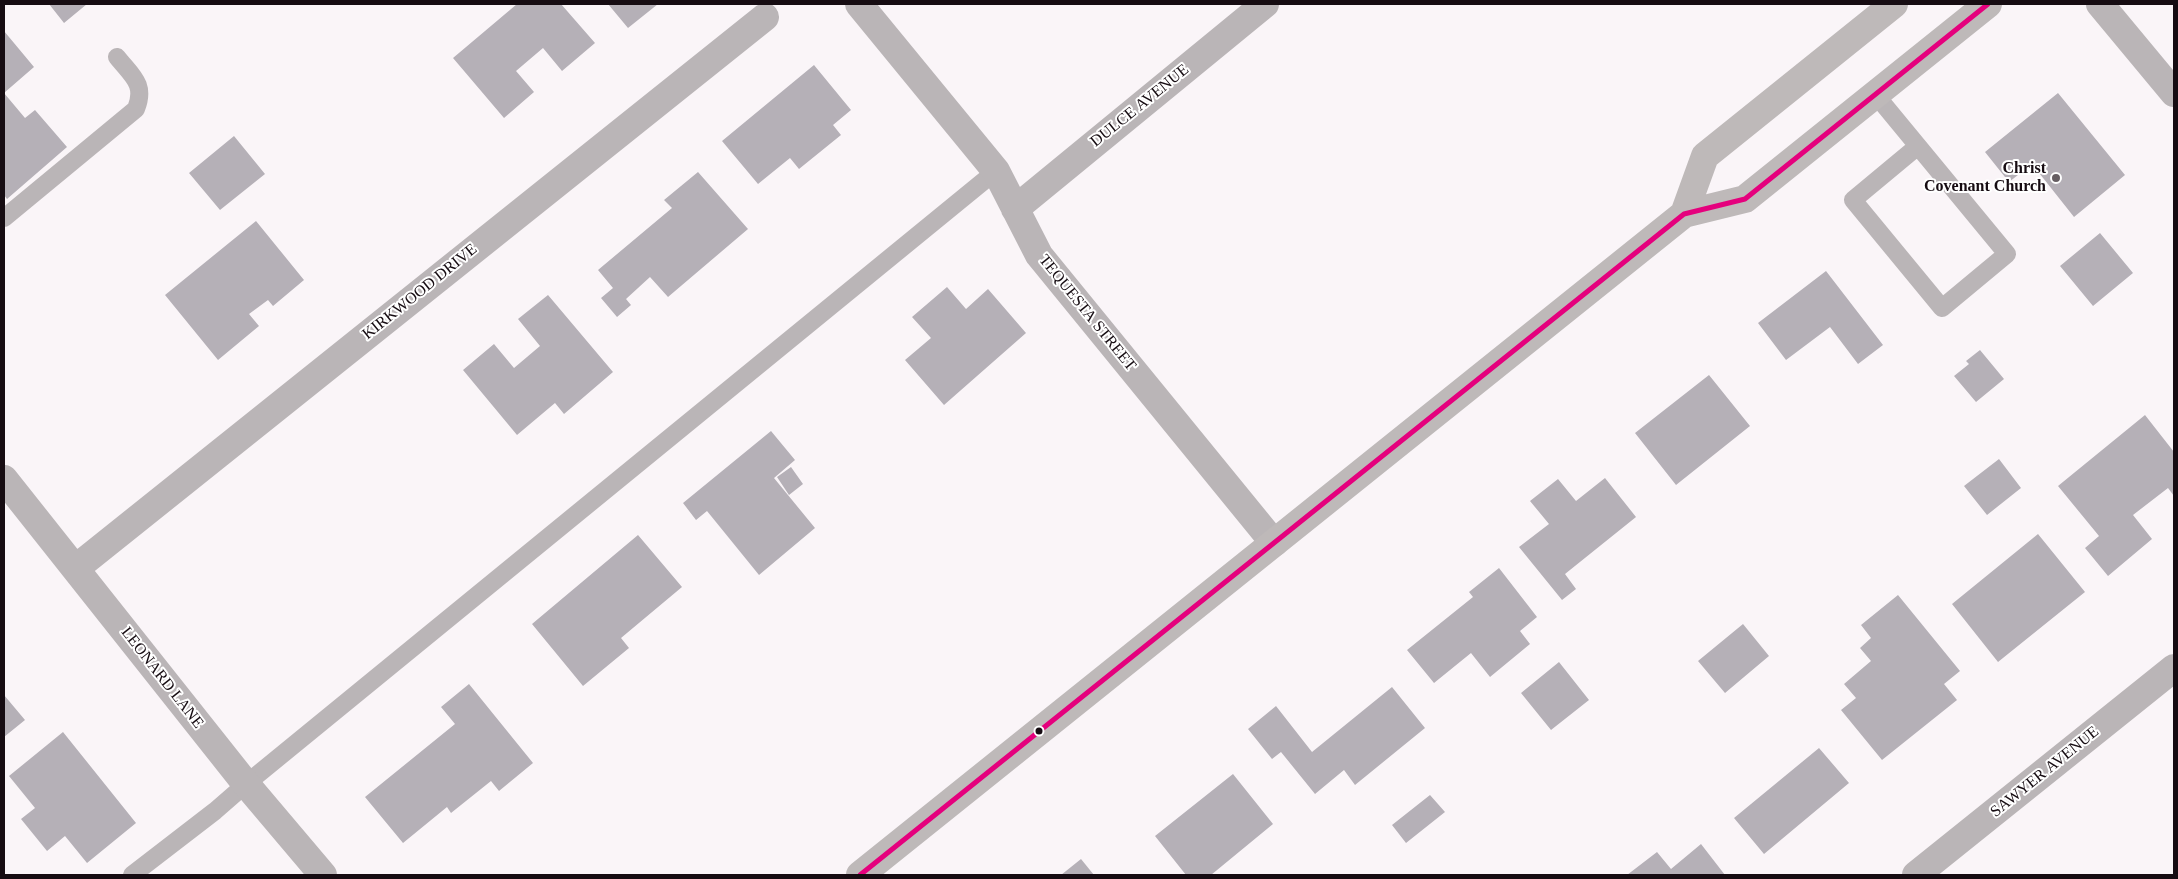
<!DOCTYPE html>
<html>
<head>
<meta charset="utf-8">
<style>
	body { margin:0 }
	#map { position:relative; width:2178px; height:879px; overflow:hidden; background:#faf5f8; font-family:Georgia,serif }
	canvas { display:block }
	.frame { position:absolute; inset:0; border:5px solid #160c12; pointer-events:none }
</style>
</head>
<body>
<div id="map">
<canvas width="2178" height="879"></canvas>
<div class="frame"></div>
</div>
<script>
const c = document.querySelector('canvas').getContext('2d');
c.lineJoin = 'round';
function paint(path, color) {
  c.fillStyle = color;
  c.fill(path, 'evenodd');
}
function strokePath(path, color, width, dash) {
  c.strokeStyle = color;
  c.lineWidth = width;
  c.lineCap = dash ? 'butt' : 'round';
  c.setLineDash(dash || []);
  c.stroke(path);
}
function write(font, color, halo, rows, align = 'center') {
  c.font = font + ' Georgia,serif';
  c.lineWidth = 4;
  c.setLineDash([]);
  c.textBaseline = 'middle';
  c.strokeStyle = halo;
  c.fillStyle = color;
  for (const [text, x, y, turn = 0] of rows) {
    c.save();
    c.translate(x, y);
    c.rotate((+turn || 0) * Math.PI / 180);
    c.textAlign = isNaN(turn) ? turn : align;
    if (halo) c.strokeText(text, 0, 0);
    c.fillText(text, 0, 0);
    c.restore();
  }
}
paint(new Path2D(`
	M 49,4 L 87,4 L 64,23 Z
	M 517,4 L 561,4 L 595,43 L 562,71 L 543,48 L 516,71 L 534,92 L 504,118 L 453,58 Z
	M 608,4 L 658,4 L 628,28 Z
	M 4,31 L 34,67 L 4,93 L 25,118 L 35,110 L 67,147 L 7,199 L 4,195 Z
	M 814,65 L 851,110 L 833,125 L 841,135 L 799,169 L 790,158 L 758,184 L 722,141 Z
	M 2058,93 L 2125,175 L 2074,217 L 2032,164 L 2009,182 L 1985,152 Z
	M 234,136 L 265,174 L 220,210 L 189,173 Z
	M 698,172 L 748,229 L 668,297 L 650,277 L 626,299 L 631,305 L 617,317 L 601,298 L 613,288 L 598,270 L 672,208 L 664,200 Z
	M 256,221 L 304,280 L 273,306 L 268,300 L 249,314 L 259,326 L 218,360 L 165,295 Z
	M 2100,233 L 2133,273 L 2093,306 L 2060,266 Z
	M 1826,271 L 1883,345 L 1858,364 L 1830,327 L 1786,360 L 1758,323 Z
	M 947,287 L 966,309 L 988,289 L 1026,333 L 944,405 L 905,360 L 931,338 L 912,317 Z
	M 548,295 L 613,372 L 564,414 L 555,403 L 517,435 L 463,370 L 494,344 L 514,368 L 540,346 L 518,319 Z
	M 1980,350 L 2004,379 L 1976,402 L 1954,376 L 1969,364 L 1966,361 Z
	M 1709,375 L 1750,426 L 1676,485 L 1635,433 Z
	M 2145,415 L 2174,452 L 2174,496 L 2168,488 L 2133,515 L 2152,539 L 2108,576 L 2085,548 L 2099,536 L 2058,486 Z
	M 771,431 L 795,460 L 774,478 L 815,528 L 759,575 L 707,511 L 696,520 L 683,503 Z
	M 1999,459 L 2021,488 L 1987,515 L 1964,486 Z
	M 791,467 L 803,484 L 789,495 L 777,477 Z
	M 1605,478 L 1636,517 L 1565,574 L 1576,589 L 1562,600 L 1519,547 L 1549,524 L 1530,501 L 1558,479 L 1576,501 Z
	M 2038,534 L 2085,592 L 1998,662 L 1952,604 Z
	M 638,535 L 682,587 L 621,638 L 629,648 L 583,686 L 532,624 Z
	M 1499,568 L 1537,617 L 1520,631 L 1530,644 L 1490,677 L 1471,653 L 1434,683 L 1407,650 L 1473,597 L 1469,592 Z
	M 1898,595 L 1960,671 L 1944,684 L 1957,700 L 1882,760 L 1841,710 L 1856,698 L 1844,684 L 1871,661 L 1860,648 L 1871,638 L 1861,625 Z
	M 1743,624 L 1769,656 L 1725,693 L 1698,661 Z
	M 1559,662 L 1589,700 L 1551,730 L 1521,693 Z
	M 469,684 L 533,763 L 499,791 L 491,781 L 451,813 L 447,807 L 403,843 L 365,797 L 455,724 L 441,707 Z
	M 1392,687 L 1425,728 L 1355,785 L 1344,770 L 1315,794 L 1281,752 L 1272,759 L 1248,729 L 1276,706 L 1312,752 Z
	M 4,695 L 25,720 L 4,737 Z
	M 63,732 L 136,823 L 87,863 L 65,836 L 47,851 L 21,819 L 35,808 L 9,776 Z
	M 1819,748 L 1849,783 L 1764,854 L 1734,818 Z
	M 1233,774 L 1273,824 L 1211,875 L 1186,875 L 1155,836 Z
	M 1430,795 L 1445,812 L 1406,843 L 1392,825 Z
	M 1701,844 L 1725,875 L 1627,875 L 1657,852 L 1671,869 Z
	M 1081,859 L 1094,875 L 1061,875 Z`), '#b5b0b7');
strokePath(new Path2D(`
	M 1875,94 L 2007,254 L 1942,308 L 1853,200 L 1918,146
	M 4,218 L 136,109 C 146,84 132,76 117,57
	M 132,875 L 215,811 L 246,784 L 996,171`), '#bab5b7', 18);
strokePath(new Path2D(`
	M 859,4 L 996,171 L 1039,255 L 1274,543
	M 1015,209 L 1265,4
	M 4,479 L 246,784 L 323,875
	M 76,568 L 765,17
	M 1916,875 L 2174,668`), '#bab5b7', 28);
strokePath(new Path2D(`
	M 2100,4 L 2174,93`), '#bab5b7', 28);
strokePath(new Path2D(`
	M 1684,214 L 1705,156 L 1894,4
	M 860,875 L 1684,214 L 1745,199 L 1988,4`), '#beb9b9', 28);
strokePath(new Path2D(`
	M 860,875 L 1684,214 L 1745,199 L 1988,4`), '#e5007d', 5);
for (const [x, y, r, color] of [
	[2056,178,5,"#665e62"],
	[1039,731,4.5,"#160c12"]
]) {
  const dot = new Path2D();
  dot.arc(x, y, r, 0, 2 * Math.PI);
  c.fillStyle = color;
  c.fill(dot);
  strokePath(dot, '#fff', 2);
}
write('16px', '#160c12', '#fff', [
	["DULCE AVENUE",1140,106,-39],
	["KIRKWOOD DRIVE",420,292,-39],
	["TEQUESTA STREET",1087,313,51],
	["LEONARD LANE",162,678,52],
	["SAWYER AVENUE",2045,772,-39]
]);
write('bold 16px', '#160c12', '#fff', [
	["Christ",2046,169],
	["Covenant Church",2046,187]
], 'right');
</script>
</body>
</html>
